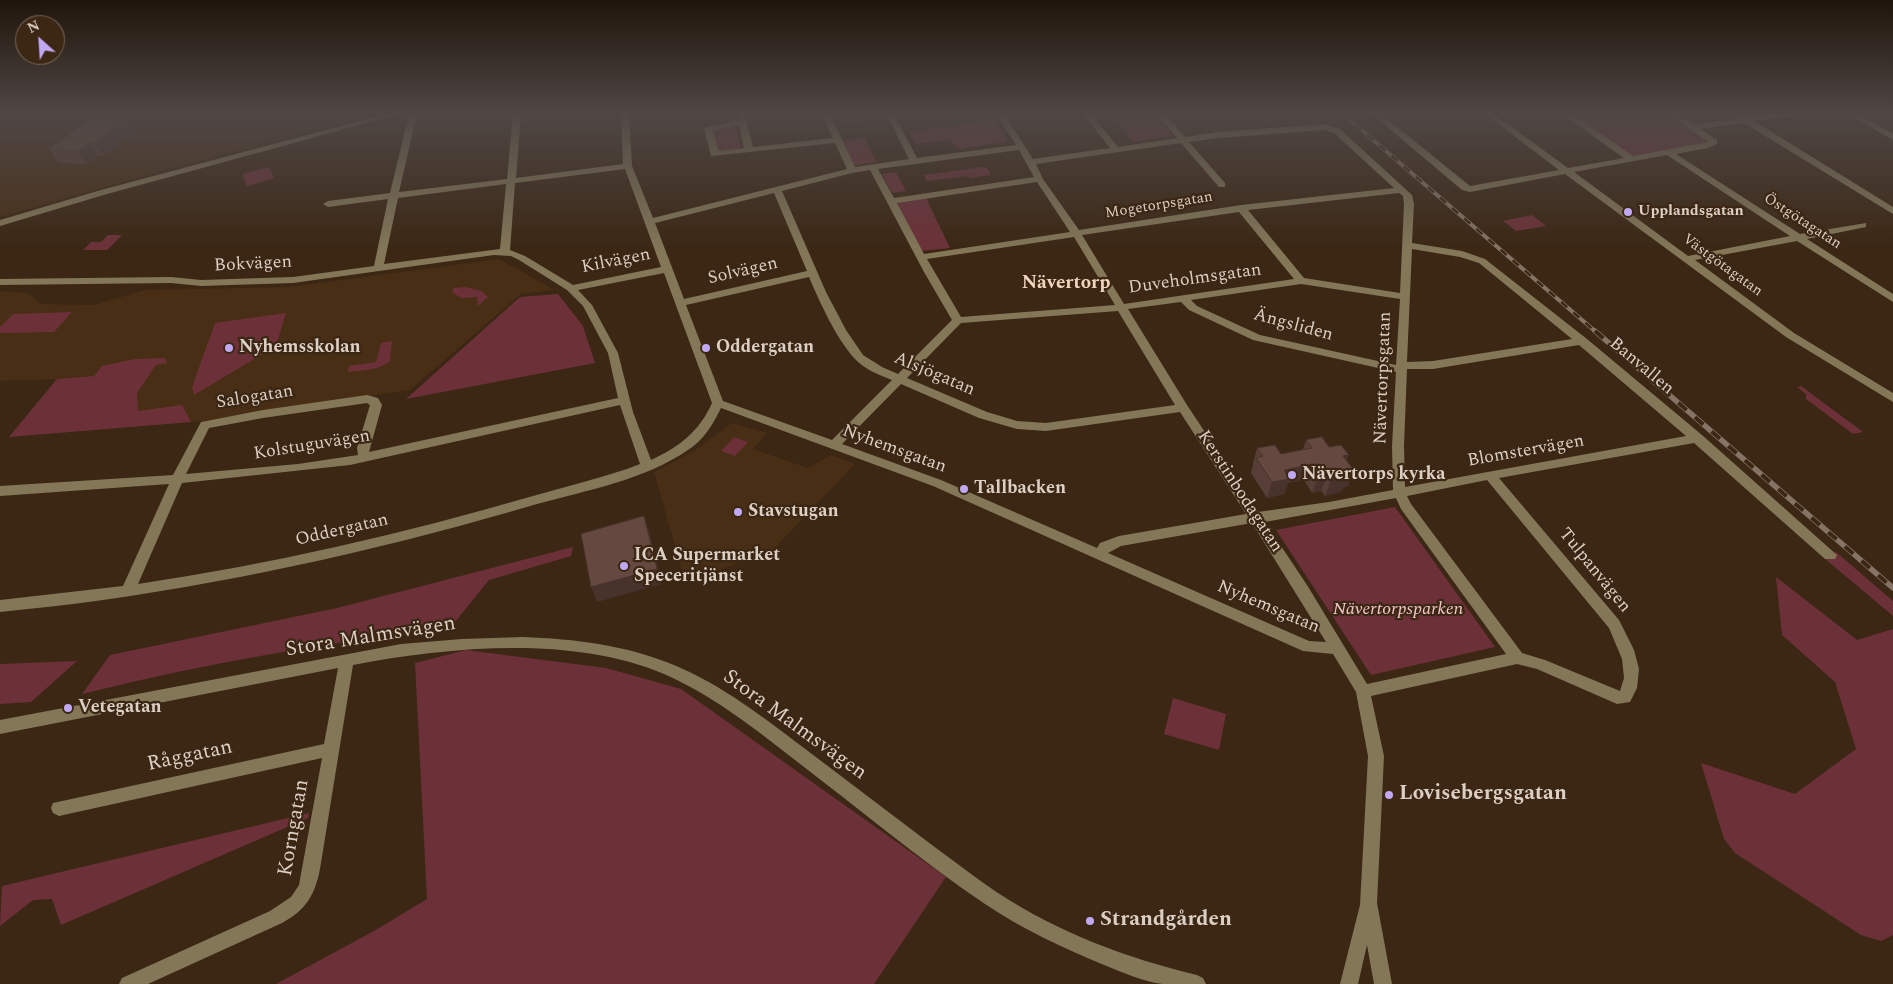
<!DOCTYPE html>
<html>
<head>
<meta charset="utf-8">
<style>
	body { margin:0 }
	#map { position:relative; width:1893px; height:984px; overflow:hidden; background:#3b2714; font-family:Spectral,serif }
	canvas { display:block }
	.north { position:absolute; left:15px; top:15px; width:50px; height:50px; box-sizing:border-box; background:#3b2714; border:1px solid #7b6a5a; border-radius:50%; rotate:334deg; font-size:14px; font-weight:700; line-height:20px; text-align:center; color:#dccfc4 }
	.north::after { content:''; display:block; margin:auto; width:18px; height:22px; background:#c1a8f3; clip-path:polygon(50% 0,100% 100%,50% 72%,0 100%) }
</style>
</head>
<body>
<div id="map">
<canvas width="1893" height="984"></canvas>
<div class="north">N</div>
</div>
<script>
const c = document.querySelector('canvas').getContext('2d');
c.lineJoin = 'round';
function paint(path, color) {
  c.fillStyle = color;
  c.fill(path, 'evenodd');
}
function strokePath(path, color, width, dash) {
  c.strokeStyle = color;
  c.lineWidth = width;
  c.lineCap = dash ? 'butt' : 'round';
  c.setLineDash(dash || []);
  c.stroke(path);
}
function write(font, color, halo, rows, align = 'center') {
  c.font = font + ' Spectral,serif';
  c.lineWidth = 4.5;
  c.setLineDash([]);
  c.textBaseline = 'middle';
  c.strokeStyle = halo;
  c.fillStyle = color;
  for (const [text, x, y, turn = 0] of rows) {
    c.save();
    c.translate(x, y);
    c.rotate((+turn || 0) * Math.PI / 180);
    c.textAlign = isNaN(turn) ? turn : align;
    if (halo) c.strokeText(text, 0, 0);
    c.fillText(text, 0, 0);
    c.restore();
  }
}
paint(new Path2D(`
	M 4,114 L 370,114 L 370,116 L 144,176 L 0,217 L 0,117 Z
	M 1858,114 L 1893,114 L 1893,134 Z
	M 499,259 L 555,290 L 521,294 L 410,390 L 202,421 L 9,437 L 57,379 L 0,381 L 0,291 L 27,293 L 41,304 L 94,305 L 144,290 L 289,287 Z
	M 732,423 L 768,433 L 753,449 L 808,468 L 831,455 L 855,464 L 772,551 L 685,582 L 654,472 L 694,451 Z`), '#472e15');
paint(new Path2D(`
	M 1111,114 L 1154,114 L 1173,136 L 1133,142 Z
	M 1568,114 L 1665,114 L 1705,139 L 1705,143 L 1636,156 L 1628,155 Z
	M 995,120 L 1007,140 L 1005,142 L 959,149 L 950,140 L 915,144 L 909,132 Z
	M 736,124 L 741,148 L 714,152 L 710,127 Z
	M 865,137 L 876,162 L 851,166 L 841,141 Z
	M 269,167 L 274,178 L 247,186 L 242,174 Z
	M 982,167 L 987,168 L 991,175 L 970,178 L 968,176 L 927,181 L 924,175 Z
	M 896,172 L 906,191 L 892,193 L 882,174 Z
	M 926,198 L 950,248 L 921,251 L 897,205 L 900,202 Z
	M 1532,215 L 1546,226 L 1516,231 L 1503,221 Z
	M 108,235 L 122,235 L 107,250 L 83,250 L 91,242 L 101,242 Z
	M 465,287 L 482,291 L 488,297 L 478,306 L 477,297 L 461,298 L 452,292 L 454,288 Z
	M 558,294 L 583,326 L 595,363 L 406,399 L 520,297 Z
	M 72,312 L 54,332 L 0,333 L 0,327 L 13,314 Z
	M 286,313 L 276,346 L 194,395 L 192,387 L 215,323 Z
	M 392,341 L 390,361 C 378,371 363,370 348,372 L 349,366 L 376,362 L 381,343 Z
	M 165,358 L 167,363 L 156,365 L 137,393 L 138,411 L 182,405 L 191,422 L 9,437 L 57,379 L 94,376 L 102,366 L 135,359 Z
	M 1801,386 L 1863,432 L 1853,434 L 1806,399 L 1806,394 L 1797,387 Z
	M 734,437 L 748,442 L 735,456 L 721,451 Z
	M 1395,507 L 1495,647 L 1371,675 L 1276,530 Z
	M 573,547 L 571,556 L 489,580 L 451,627 C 327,643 204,663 82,694 L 110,655 L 337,608 Z
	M 1836,552 L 1893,601 L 1893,616 L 1824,558 Z
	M 1776,577 L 1857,640 L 1893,629 L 1893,935 L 1881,941 L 1861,935 L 1735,853 L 1724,839 L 1701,763 L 1795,794 L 1856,749 L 1835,682 L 1782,635 Z
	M 466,650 L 606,668 L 681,689 L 946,877 L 874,984 L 276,984 L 374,931 L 427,899 L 415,663 Z
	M 77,661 L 31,702 L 0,704 L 0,664 Z
	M 1173,698 L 1226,714 L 1219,750 L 1164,734 Z
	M 309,813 L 308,818 L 61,925 L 52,899 L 33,900 L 0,926 L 2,886 Z`), '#6c3138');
paint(new Path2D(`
	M 386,114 L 400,114 L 107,194 L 0,226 L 0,220 L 101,190 Z
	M 409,114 L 417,114 L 399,192 L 507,179 L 513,114 L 521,114 L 516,178 L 623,164 L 621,114 L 629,114 L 632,166 L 653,218 L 847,169 L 835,143 L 711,156 L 704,128 L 738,120 L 737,114 L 745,114 L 753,147 L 833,138 L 822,114 L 830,114 L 855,167 L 909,159 L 886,114 L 894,114 L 917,158 L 1016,145 L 996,114 L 1004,114 L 1033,159 L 1110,148 L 1083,114 L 1091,114 L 1118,147 L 1177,138 L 1156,114 L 1165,114 L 1185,137 L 1218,132 L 1324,124 L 1340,129 L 1412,195 L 1414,204 L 1412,243 L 1462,251 L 1485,259 L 1587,339 L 1702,435 L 1837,555 L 1835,559 L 1825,559 L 1694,443 L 1499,478 L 1619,620 L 1634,650 L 1639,669 L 1637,688 L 1630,702 L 1617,704 L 1537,669 L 1517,664 L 1371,696 L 1384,756 L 1377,903 L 1392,984 L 1374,984 L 1367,945 L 1358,984 L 1340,984 L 1360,905 L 1368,756 L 1356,692 L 1333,654 L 1303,651 L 933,486 L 721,408 C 713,424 704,440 688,450 C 644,480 588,490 537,504 C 395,546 250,579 103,600 C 69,605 34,608 0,612 L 0,600 L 123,586 L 169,484 L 0,496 L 0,486 L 173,475 L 201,422 L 263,410 L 367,395 L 378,398 L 382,405 L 369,452 L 618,398 L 608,353 L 583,306 L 567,290 L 519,260 L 511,256 L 494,255 L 293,283 L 201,286 L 171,283 L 0,285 L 0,279 L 171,277 L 201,280 L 293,277 L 374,266 L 388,199 L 328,207 L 323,204 L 328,201 L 390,193 ZM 739,125 L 744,148 L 718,151 L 713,130 ZM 1324,130 L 1334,133 L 1394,188 L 1241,205 L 1079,230 L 1043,179 L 1036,164 L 1181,143 L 1219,187 L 1225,187 L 1225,183 L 1189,142 L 1218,138 ZM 1019,150 L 1034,177 L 894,198 L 878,169 ZM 625,169 L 661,267 L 573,285 L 525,256 L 510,250 L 515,183 ZM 870,170 L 924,272 L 952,320 L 898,374 L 882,367 L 863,355 L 846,330 L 826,292 L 782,191 L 852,173 ZM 1037,182 L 1070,232 L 924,254 L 897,203 ZM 506,184 L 500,249 L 384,264 L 398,198 ZM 774,193 L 807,271 L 684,299 L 655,223 ZM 1399,193 L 1403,196 L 1404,204 L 1400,293 L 1304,278 L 1248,210 ZM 1239,212 L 1294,279 L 1124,304 L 1082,235 ZM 1074,237 L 1115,305 L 961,317 L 927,259 ZM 1412,249 L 1460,257 L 1479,263 L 1572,339 L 1433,361 L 1407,362 ZM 664,273 L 712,403 C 699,432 679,447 651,460 L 633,412 L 618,353 L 592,305 L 578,290 ZM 809,277 C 820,303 836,338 855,359 C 864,369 879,375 892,380 L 832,440 L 723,401 L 686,305 ZM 1301,284 L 1400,299 L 1396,365 L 1260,335 L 1197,306 L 1191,300 ZM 1181,302 L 1189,310 L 1253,340 L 1396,372 L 1392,446 L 1393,490 L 1329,502 L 1258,512 L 1187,405 L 1128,309 ZM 1118,311 L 1175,405 L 1046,423 L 1017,421 L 987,412 L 907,378 L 961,323 ZM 1579,345 L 1686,436 L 1405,487 L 1404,446 L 1407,369 L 1433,369 ZM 901,384 L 979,418 L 1017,429 L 1046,431 L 1180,412 L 1246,514 L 1119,536 L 1100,543 L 1097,548 L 941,480 L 842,444 ZM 367,403 L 370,405 L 357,448 L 358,455 L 298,464 L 186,474 L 209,428 L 263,418 ZM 620,405 L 640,464 L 627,469 C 596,479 564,487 533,496 C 403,534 271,564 138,584 L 182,483 L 350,465 ZM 1487,480 L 1609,628 L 1622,659 L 1624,678 L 1620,691 L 1545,660 L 1522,653 L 1411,504 L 1407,496 ZM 1396,498 L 1401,509 L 1506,654 L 1367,684 L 1307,585 L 1265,522 ZM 1252,523 L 1326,642 L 1309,641 L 1108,553 L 1121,546 Z
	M 1372,114 L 1381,114 L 1470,186 L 1559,170 L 1485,114 L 1494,114 L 1568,168 L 1624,158 L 1562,114 L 1572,114 L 1633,156 L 1708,142 L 1668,114 L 1678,114 L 1693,124 L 1738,119 L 1732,114 L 1742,114 L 1747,117 L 1772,114 L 1796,114 L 1792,116 L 1754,121 L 1893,207 L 1893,214 L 1744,123 L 1700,129 L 1717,140 L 1717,144 L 1708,148 L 1676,154 L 1800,234 L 1866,223 L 1866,227 L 1807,239 L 1893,294 L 1893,302 L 1797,241 L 1695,260 L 1794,333 L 1893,393 L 1893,402 L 1786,337 L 1565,174 L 1470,192 L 1462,190 ZM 1667,155 L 1790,236 L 1688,256 L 1574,172 Z
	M 1848,114 L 1858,114 L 1893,134 L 1893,140 Z
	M 523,637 C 575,639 626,645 674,665 C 722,685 763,717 804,748 C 848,781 892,815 936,848 C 957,863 977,879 998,893 C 1059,933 1127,958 1197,975 L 1203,978 L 1206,984 C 1192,984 1177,984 1163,984 C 1144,982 1122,972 1104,965 C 1063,948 1022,929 985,904 C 920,860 858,808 795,760 C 754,728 712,695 664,674 C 571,635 449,647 353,665 L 320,869 C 315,895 306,910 282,923 L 148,984 L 119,984 L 122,978 L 270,911 L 291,897 L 299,885 L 322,758 L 59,816 L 53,813 L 51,808 L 53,803 L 324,744 L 338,668 L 0,734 L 0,720 L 401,644 L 462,639 Z`), '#837758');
const railFar1 = new Path2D(`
	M 1343,114 L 1596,332`);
const rail = new Path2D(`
	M 1595,331 L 1893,588`);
strokePath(railFar1, '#857465', 4);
strokePath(rail, '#857465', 5.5);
strokePath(railFar1, '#3b2714', 2.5, [8]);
strokePath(rail, '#3b2714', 4, [11]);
paint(new Path2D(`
	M 75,114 L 159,114 L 104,156 L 98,156 L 87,164 L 58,163 L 49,149 L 92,118 L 77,118 Z
	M 834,114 L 861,114 L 862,122 L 838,125 Z
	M 1306,440 L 1329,447 L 1346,460 L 1354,470 L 1348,486 L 1344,487 L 1341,492 L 1325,496 L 1321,491 L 1312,493 L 1304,480 L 1288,483 L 1284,494 L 1267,498 L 1251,473 L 1253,465 L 1253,464 L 1257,448 L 1281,454 L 1303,449 Z`), '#573e36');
paint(new Path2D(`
	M 134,114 L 159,114 L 104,156 L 95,143 Z
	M 838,114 L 861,114 L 862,122 L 838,125 Z
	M 89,143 L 98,156 L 87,164 L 78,151 Z
	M 1349,455 L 1342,470 L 1343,456 Z
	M 1309,465 L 1304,480 L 1288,483 L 1284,494 L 1267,498 L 1272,482 L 1284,470 Z
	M 1354,470 L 1348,486 L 1344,487 L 1341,492 L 1325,496 L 1331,480 L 1344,472 Z
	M 1327,475 L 1321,491 L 1312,493 L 1318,477 Z
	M 644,516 L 649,531 L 662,584 L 597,602 L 591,587 Z`), '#47322c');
const building = new Path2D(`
	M 98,114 L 134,114 L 95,143 L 89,143 L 78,151 L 49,149 Z
	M 1322,437 L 1329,447 L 1341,445 L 1349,455 L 1343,456 L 1354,470 L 1344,472 L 1348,477 L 1331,480 L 1327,475 L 1318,477 L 1309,465 L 1284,470 L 1290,479 L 1272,482 L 1256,458 L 1263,456 L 1257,448 L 1275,445 L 1281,454 L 1312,448 L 1306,440 Z
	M 644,516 L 657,569 L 591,587 L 581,534 Z`);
paint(building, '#65483f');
strokePath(building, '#47322c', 1);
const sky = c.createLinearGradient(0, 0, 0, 252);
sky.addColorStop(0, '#20150b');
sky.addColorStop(0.45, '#4f4745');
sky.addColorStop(1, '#4f474500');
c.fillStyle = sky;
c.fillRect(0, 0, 1893, 252);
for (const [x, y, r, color] of [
	[1628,212,5,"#c1a8f3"],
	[229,348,5,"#c1a8f3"],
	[706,348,5,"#c1a8f3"],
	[1292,475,5,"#c1a8f3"],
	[964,489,5,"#c1a8f3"],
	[738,512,5,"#c1a8f3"],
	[624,566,5,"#c1a8f3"],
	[68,708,5,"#c1a8f3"],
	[1389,795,5,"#c1a8f3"],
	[1090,921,5,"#c1a8f3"]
]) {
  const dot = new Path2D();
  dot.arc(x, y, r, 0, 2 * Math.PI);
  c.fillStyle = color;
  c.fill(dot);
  strokePath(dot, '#3b2714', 2);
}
write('15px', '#dccfc4', '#3b2714', [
	["Mogetorpsgatan",1159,206,-9],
	["Östgötagatan",1802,222,33],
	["Västgötagatan",1722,266,36]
]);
write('bold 15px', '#dccfc4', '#3b2714', [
	["Upplandsgatan",1638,212]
], 'left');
write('18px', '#dccfc4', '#3b2714', [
	["Kilvägen",616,262,-11],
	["Bokvägen",253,265,-3],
	["Solvägen",743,272,-13],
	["Duveholmsgatan",1195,280,-8],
	["Ängsliden",1293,326,15],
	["Banvallen",1641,367,40],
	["Alsjögatan",934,375,23],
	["Nävertorpsgatan",1384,378,-88],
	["Salogatan",255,398,-9],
	["Kolstuguvägen",312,446,-9],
	["Nyhemsgatan",894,450,20],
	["Blomstervägen",1526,452,-10],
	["Kerstinbodagatan",1239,492,57],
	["Oddergatan",342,531,-13],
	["Tulpanvägen",1594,571,51],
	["Nyhemsgatan",1268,608,23]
]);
write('bold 18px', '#dccfc4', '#3b2714', [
	["Nyhemsskolan",239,348],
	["Oddergatan",716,348],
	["Nävertorps kyrka",1302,475],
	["Tallbacken",974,489],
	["Stavstugan",748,512],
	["ICA Supermarket",634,556],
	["Speceritjänst",634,577],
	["Vetegatan",78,708]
], 'left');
write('italic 18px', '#f5c6c9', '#3b2714', [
	["Nävertorpsparken",1398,610]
]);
write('bold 19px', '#f0d6bf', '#3b2714', [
	["Nävertorp",1066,284]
]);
write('21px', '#dccfc4', '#3b2714', [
	["Stora Malmsvägen",371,638,-9],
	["Stora Malmsvägen",794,726,36],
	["Råggatan",190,757,-12],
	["Korngatan",295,828,-80]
]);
write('bold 21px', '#dccfc4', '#3b2714', [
	["Lovisebergsgatan",1399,795],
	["Strandgården",1100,921]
], 'left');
</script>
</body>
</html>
